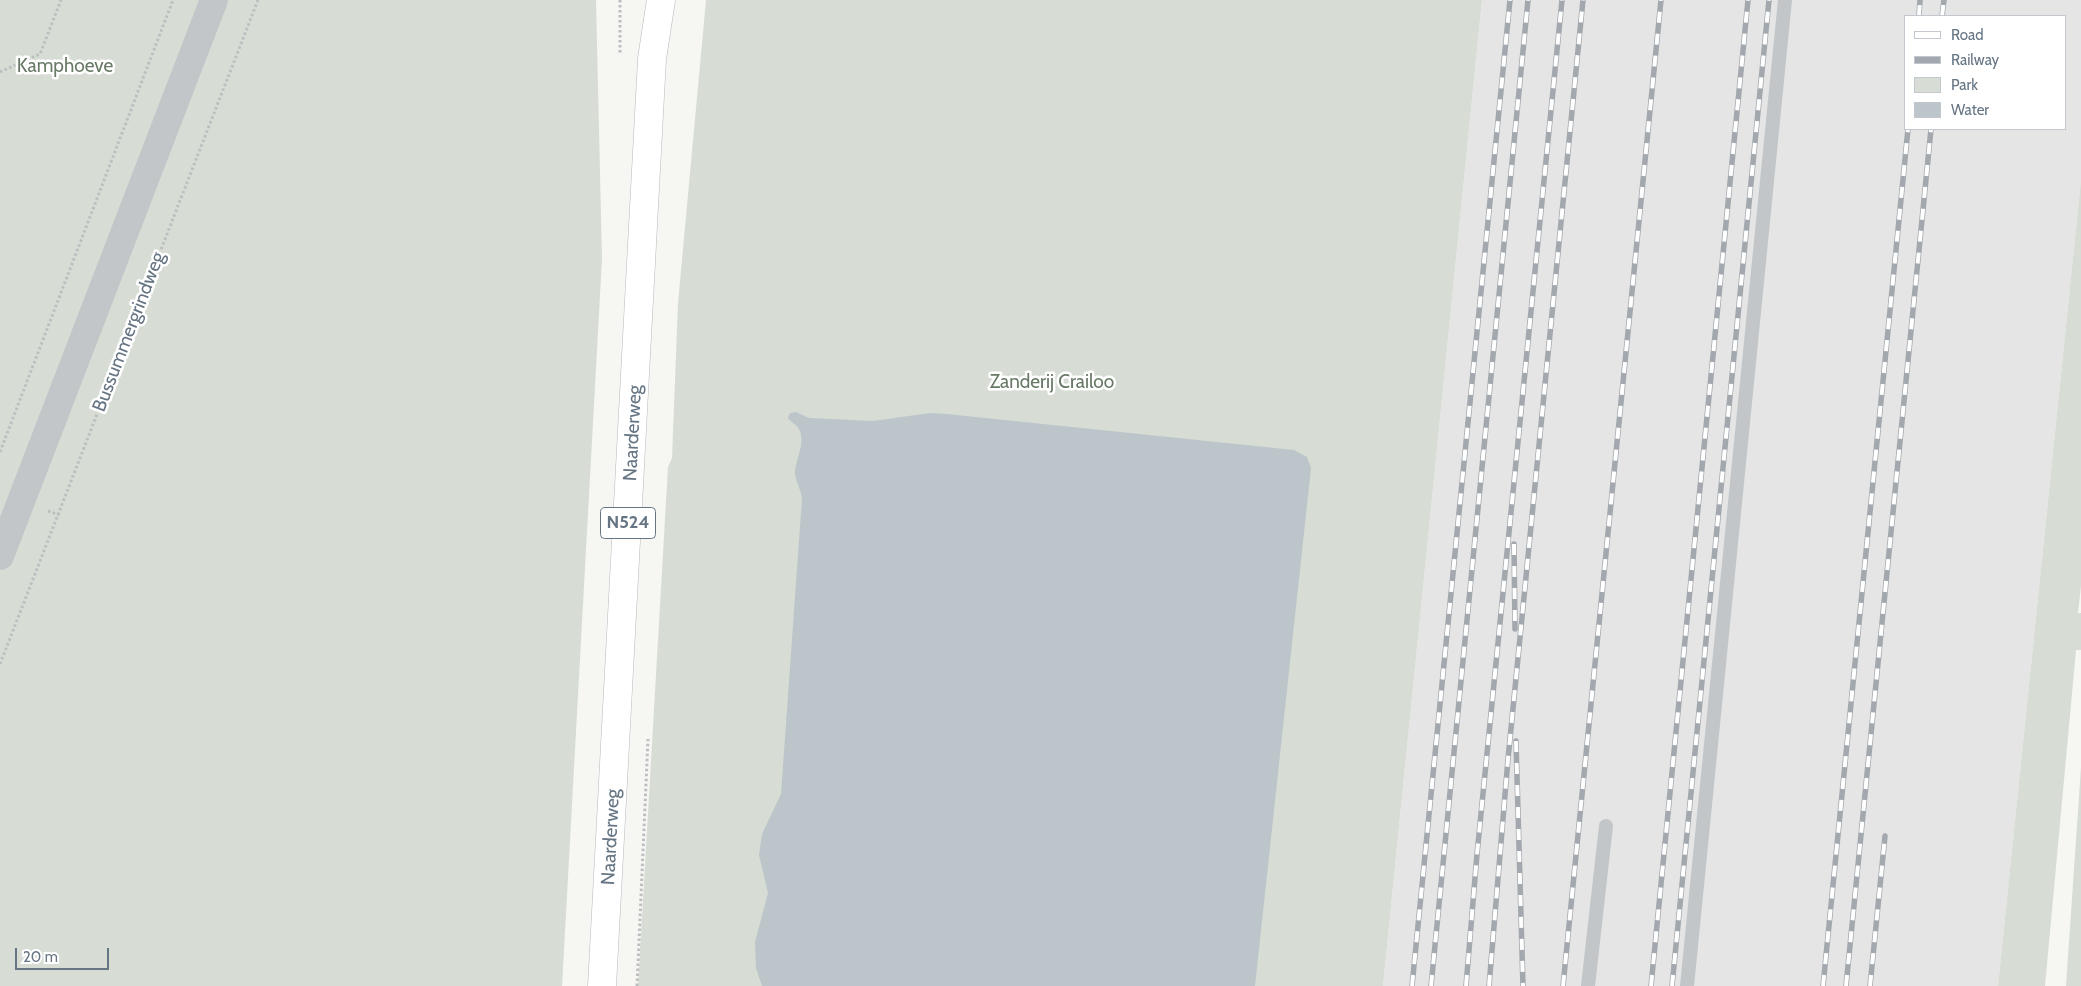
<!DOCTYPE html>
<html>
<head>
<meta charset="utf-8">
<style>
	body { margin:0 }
	#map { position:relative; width:2081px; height:986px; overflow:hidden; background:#f6f6f3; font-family:Cabin,sans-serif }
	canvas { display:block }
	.legend { position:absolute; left:1904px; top:15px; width:162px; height:115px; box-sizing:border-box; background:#fff; border:1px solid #c2c8cd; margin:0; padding:6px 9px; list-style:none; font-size:15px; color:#667583 }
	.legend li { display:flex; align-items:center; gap:10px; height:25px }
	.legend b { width:25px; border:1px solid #c2c8cd }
	.scale { position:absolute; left:15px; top:948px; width:94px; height:22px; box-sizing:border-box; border:2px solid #667583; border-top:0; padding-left:6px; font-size:15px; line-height:18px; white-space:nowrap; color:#667583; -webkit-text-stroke:4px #fff; paint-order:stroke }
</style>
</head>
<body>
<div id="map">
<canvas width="2081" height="986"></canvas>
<ul class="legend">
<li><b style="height:6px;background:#fff"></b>Road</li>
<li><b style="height:6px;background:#a3a8ae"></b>Railway</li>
<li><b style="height:14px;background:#d7ddd4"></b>Park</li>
<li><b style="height:14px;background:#bcc5ca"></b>Water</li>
</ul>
<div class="scale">20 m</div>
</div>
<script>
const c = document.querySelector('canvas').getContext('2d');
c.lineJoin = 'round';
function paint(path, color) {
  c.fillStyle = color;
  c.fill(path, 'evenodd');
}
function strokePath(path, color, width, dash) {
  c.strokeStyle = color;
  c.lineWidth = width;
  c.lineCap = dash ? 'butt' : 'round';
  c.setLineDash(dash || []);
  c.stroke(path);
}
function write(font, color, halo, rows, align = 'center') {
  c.font = font + ' Cabin,sans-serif';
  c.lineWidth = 5;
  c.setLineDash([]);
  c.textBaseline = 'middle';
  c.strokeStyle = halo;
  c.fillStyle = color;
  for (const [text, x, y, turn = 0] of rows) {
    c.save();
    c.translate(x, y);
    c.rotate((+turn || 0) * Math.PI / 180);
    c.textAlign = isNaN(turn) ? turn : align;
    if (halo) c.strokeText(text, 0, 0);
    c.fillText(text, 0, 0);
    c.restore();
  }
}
paint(new Path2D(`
	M 1482,0 L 2081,0 L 2081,180 L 1998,986 L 1383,986 ZM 1905,16 L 2065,16 L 2065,129 L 1905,129 Z`), '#e4e5e4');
paint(new Path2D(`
	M 0,0 L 596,0 L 602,259 L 562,986 L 0,986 Z
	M 706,0 L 1482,0 L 1383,986 L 638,986 L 668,467 L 672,458 L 678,303 Z
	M 2081,180 L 2081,586 L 2078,613 L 2081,613 L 2081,650 L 2076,650 L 2045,986 L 1998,986 Z
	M 2081,767 L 2081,986 L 2066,986 Z`), '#d7ddd4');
paint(new Path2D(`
	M 796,412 L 809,418 L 873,421 L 930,413 L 947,414 L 1294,450 L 1307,457 L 1311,468 L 1255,986 L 762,986 L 756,968 L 755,942 L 768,893 L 759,855 L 762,834 L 781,794 L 802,498 C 801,489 795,481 795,472 C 796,458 806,443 799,429 C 796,424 791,422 788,418 L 790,413 Z`), '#bcc5ca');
const primary = new Path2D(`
	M 602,986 L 652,59 L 661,0`);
strokePath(primary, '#b5b9bd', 29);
strokePath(new Path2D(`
	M 620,0 L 620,54
	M 0,72 L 40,54 L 61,0
	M 0,452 L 173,0
	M 48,511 L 59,515
	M 0,664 L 258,0
	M 637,986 L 648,739`), '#bcbec0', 3, [2.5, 2.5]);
strokePath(new Path2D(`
	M 1588,986 L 1606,826
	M 1687,986 L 1785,0`), '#c2c6c9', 14);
strokePath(new Path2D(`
	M 0,556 L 214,0`), '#c2c6c9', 28);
strokePath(primary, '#fff', 28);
const rail = new Path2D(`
	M 1919,16 L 1920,0
	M 1942,16 L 1944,0
	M 1514,544 L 1515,629
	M 1516,741 L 1523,986
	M 1412,986 L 1510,0
	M 1431,986 L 1528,0
	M 1466,986 L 1477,854 L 1562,0
	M 1489,986 L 1508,759 L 1583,0
	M 1563,986 L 1661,0
	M 1651,986 L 1748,0
	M 1672,986 L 1769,0
	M 1823,986 L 1908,129
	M 1846,986 L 1931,129
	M 1870,986 L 1885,836`);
strokePath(rail, '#a3a8ae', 5.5);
strokePath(rail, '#fff', 4, [11]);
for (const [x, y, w] of [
	[628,523,55]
]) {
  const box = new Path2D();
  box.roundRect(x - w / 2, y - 15.5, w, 31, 4);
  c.fillStyle = '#fff';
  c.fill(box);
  strokePath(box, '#667583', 1);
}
write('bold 18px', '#667583', null, [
	["N524",628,523]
]);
write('19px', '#687a65', '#fff', [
	["Kamphoeve",65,66],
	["Zanderij Crailoo",1052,382]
]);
write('19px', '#667583', '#fff', [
	["Bussummergrindweg",129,332,-69],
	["Naarderweg",633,433,-87],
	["Naarderweg",611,837,-87]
]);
</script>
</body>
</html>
